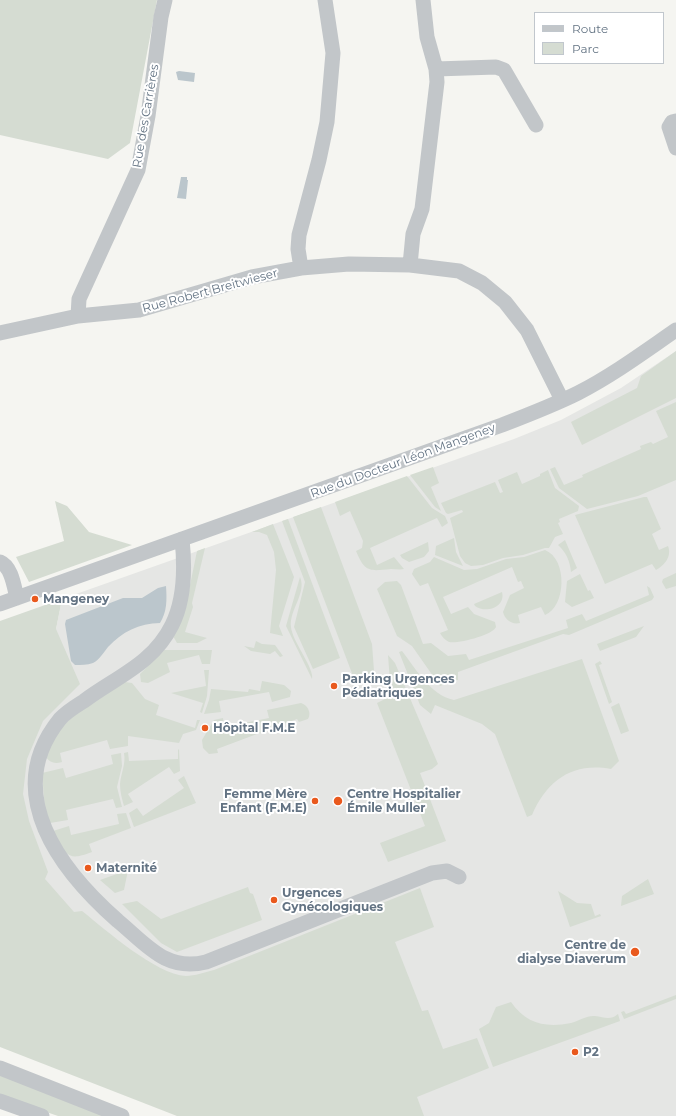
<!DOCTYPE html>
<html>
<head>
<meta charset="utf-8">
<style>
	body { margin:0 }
	#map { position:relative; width:676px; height:1116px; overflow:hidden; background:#f5f5f1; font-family:Montserrat,sans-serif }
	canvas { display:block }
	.legend { position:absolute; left:534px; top:12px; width:130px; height:52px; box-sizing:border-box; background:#fff; border:1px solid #c1c7cd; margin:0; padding:5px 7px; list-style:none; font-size:12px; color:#637383 }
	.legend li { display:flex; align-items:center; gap:8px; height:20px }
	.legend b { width:20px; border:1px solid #c1c7cd }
</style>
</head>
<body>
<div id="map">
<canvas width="676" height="1116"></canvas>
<ul class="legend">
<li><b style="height:5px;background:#c2c6c9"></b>Route</li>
<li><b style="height:11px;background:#d5dcd2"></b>Parc</li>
</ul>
</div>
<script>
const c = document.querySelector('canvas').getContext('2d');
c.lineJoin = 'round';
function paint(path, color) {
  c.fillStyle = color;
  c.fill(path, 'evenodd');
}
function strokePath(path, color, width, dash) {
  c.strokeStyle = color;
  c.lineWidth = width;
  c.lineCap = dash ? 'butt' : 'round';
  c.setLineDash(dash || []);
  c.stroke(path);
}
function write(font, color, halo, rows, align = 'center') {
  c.font = font + ' Montserrat,sans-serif';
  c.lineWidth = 4;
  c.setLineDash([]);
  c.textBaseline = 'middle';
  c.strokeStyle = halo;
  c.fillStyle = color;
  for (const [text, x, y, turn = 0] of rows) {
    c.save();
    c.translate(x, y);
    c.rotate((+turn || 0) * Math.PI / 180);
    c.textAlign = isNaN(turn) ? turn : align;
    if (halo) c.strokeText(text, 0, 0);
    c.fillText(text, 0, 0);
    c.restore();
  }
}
paint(new Path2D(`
	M 676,351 L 676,1116 L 226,1116 L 1,928 L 0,672 L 56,629 L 62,599 L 514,439 L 561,420 L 621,388 Z`), '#e5e6e4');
paint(new Path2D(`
	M 0,0 L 157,0 L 130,143 L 108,159 L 0,135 Z
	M 676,351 L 676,398 L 582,445 L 571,422 L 637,388 L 641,376 Z
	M 676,402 L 676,480 L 638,496 L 587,509 L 559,488 L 550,469 L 555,467 L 564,485 L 583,477 L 582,475 L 641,449 L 640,446 L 651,442 L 653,444 L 668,437 L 656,411 Z
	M 433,467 L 439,483 L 431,487 L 441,511 L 435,507 L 410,475 Z
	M 548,470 L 555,488 L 579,506 L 578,511 L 559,519 L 560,522 L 558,523 L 563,534 L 555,537 L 549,548 L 545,548 L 523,555 L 503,558 L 483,565 L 471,566 L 465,563 L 460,556 L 450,518 L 463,512 L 462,510 L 448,514 L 446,513 L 441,503 L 495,482 L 500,493 L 503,492 L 498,480 L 517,472 L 522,484 L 540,476 L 540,474 Z
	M 407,476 L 432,508 L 445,516 L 448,523 L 442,527 L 437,518 L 370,548 L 377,565 L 394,557 L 404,569 C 400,570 395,569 391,569 C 370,571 365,573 356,551 L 362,548 L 363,541 L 350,511 L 340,516 L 335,502 Z
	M 644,497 L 647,497 L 661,529 L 652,534 L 659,550 L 668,546 C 672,556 665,565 656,570 L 652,564 L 605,584 L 575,515 Z
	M 55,501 L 67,506 L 89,532 L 132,545 L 29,582 L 16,557 L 64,541 Z
	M 321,507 L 372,644 L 374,671 L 370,676 L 359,680 L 353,676 L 293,517 Z
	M 288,519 L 340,658 L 313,669 L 294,627 L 305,582 L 282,521 Z
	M 273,524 L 294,577 L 279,626 L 283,636 L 270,633 L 276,570 L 274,552 L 267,535 L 259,532 L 252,532 Z
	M 454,538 L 456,552 L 463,566 L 435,555 L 436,546 Z
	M 565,540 L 577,568 L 571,572 C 570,561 566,552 558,545 Z
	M 428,542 L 429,551 L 424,557 L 409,562 L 402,558 L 400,555 Z
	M 205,548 L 192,603 L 193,607 L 185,632 L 207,638 L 197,643 L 177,643 L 173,636 L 187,600 L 197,551 Z
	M 545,550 C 568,559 566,607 545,615 L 541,607 L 518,615 L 520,623 C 512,625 505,620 503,612 L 510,595 L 524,588 L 521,581 L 518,582 L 512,567 L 443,597 L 451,614 L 468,607 L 474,614 L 495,622 L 496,627 C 493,635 458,644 449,642 C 445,640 442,637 440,633 L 448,630 L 428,583 L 420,586 L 412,574 L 414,569 L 430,562 L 434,557 L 464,570 L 477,569 L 506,559 L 524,557 Z
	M 676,573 L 676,586 L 666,589 L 662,582 L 663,579 Z
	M 580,574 L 588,591 L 590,590 L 594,598 L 572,607 L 565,602 L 567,581 Z
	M 300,577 C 307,593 289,610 291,627 C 292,641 315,669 312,679 L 286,626 Z
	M 397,581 L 401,585 L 423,644 L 431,643 L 448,656 L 466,654 L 469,660 L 568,628 L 566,620 L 582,614 L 586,621 L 649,595 L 647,586 L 650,588 L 654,597 L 652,600 L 569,635 L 563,634 L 458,672 L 458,680 L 440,686 L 412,646 L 397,636 L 377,589 L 385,582 Z
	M 502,592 C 506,607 486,614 475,606 L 474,604 Z
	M 62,599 L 56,629 L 80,684 L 43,721 L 27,759 L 23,794 L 29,821 L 48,872 L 45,879 L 74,912 L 82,911 C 106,930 155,974 186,976 C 194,976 206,972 214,970 L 420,888 L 434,927 L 395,942 L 422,1011 L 428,1010 L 443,1049 L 477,1038 L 489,1068 L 417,1097 L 424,1116 L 177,1116 L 0,1047 L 0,621 Z
	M 644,626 L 636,637 L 600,651 L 597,644 Z
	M 256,641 L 262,644 L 275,645 L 283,656 L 280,657 L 275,651 L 270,654 L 251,651 L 244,646 L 254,648 Z
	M 164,650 L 212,650 L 210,664 L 202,664 L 199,655 L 167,663 L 170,672 L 148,683 L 141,682 L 140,674 Z
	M 402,651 C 416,669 430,695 454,700 L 582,659 L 619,761 L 611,769 C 573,762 547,780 532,815 L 527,817 L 495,734 L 482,724 L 435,705 L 431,714 L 420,705 L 399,652 Z
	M 388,655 L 395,663 L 438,764 L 432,769 L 420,773 L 446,841 L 388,862 L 380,843 L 425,826 L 377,703 L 391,696 Z
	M 600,661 L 602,664 L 599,665 L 612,702 L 609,704 L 595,664 Z
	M 204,670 L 209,670 L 207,696 L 202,713 L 200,712 L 203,703 L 171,693 L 206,686 Z
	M 262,681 L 284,685 L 291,691 L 290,697 L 272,702 L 269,692 L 219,701 L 221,712 L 204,714 L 209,700 L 211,689 L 248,692 L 249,689 L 260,691 Z
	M 125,682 L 132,683 L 145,699 L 159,705 L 156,715 L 195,728 L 197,720 L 200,720 L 196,730 L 183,734 L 179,743 L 128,736 L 128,746 L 110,749 L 107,740 L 60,753 L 62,762 C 55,764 50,763 46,757 L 56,734 L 73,716 Z
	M 301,703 C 307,705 312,712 308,719 L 299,722 L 297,719 L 217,749 L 218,753 L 209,754 L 203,748 L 202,740 L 214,720 L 223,718 L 224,727 L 269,718 L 267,710 Z
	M 619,703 L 629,731 L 621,734 L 611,707 Z
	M 179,749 L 180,771 L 174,774 L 169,767 L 128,794 L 133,802 L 124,806 C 122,799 120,792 120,784 C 121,773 126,764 124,753 L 128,752 L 129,761 L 178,759 L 178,750 Z
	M 121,753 L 122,766 L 117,787 L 122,807 L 116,808 L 113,799 L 66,810 L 68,820 L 50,823 L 46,822 L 42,773 L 63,768 L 66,778 L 113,764 L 111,755 Z
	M 184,776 L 196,803 L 134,827 L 129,813 L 137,808 L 143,816 L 184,788 L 178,780 Z
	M 126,813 L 131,828 L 89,844 L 92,852 C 68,861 70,856 53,839 L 53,831 L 69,826 L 71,835 L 119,824 L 117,814 Z
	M 128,870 L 124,890 L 115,893 L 100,880 Z
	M 648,879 L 654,894 L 621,906 L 622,896 Z
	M 248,887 L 250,893 L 253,894 L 262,920 L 177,952 L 161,943 L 122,904 L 137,901 L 161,919 Z
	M 558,891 L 577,903 L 591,904 L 595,916 L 600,914 L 601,916 L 570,927 Z
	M 676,995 L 676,999 L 624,1019 L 621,1012 L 624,1011 L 626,1014 Z
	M 511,1002 C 526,1024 546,1028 571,1023 C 578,1021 588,1015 595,1016 C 604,1017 610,1021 618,1014 L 620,1021 L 493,1067 L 479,1029 L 489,1023 L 496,1007 Z
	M 0,1072 L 114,1116 L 58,1116 L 0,1096 Z`), '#d5dcd2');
paint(new Path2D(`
	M 179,71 L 195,73 L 194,82 L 178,80 L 176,72 Z
	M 181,177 L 187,177 L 187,180 L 188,180 L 186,199 L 177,198 Z
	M 166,586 C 167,600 167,612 160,623 C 139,623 122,632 108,647 C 104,652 99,660 93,663 C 87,665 81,665 75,665 L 71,661 L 65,624 L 66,620 L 123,598 L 142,598 L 158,588 Z`), '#bbc6cc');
strokePath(new Path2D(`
	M 436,69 L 496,67 L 504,70 L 536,125
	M 676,121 L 672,122 L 669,127 L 676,148
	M 410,265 L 413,234 L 422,209 L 437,82 L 436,69 L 427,37 L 423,0
	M 301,268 L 298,249 L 299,235 L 319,160 L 327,122 L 333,53 L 325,0
	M 78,316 L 79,299 L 138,170 L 148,116 L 161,17 L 165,0
	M 0,333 L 78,316 L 139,310 L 252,277 L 301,268 L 349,264 L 410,265 L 459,271 L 482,283 L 505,302 L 527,330 L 562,400
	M 182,539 C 185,567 185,599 172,625 C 153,664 116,677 84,701 C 76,706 66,712 60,719 C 0,793 61,871 118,921 C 147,945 166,972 206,962 L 432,873 L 447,871 L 459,877
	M 0,562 C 12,567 14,587 17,598
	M 0,604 L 502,425 C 528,415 554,405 578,393 C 613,375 644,352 676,330
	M 0,1068 L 122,1116
	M 0,1101 L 42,1116`), '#c2c6c9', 15);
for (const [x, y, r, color] of [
	[35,599,4,"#e9591d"],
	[334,686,4,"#e9591d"],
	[205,728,4,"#e9591d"],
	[315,801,4,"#e9591d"],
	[338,801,5,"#e9591d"],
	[88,868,4,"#e9591d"],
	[274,900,4,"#e9591d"],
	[635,952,5,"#e9591d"],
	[575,1052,4,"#e9591d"]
]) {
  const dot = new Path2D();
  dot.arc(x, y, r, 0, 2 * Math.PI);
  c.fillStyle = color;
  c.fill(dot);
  strokePath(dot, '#fff', 1.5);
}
write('12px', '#637383', '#fff', [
	["Rue des Carrières",146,116,-80],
	["Rue Robert Breitwieser",210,291,-15],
	["Rue du Docteur Léon Mangeney",403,461,-20]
]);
write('bold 12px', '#637383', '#fff', [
	["Mangeney",43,599],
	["Parking Urgences",342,679],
	["Pédiatriques",342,693],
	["Hôpital F.M.E",213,728],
	["Femme Mère",307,794,"right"],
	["Enfant (F.M.E)",307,808,"right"],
	["Centre Hospitalier",347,794],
	["Émile Muller",347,808],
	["Maternité",96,868],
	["Urgences",282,893],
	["Gynécologiques",282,907],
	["Centre de",626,945,"right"],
	["dialyse Diaverum",626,959,"right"],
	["P2",583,1052]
], 'left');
</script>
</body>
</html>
